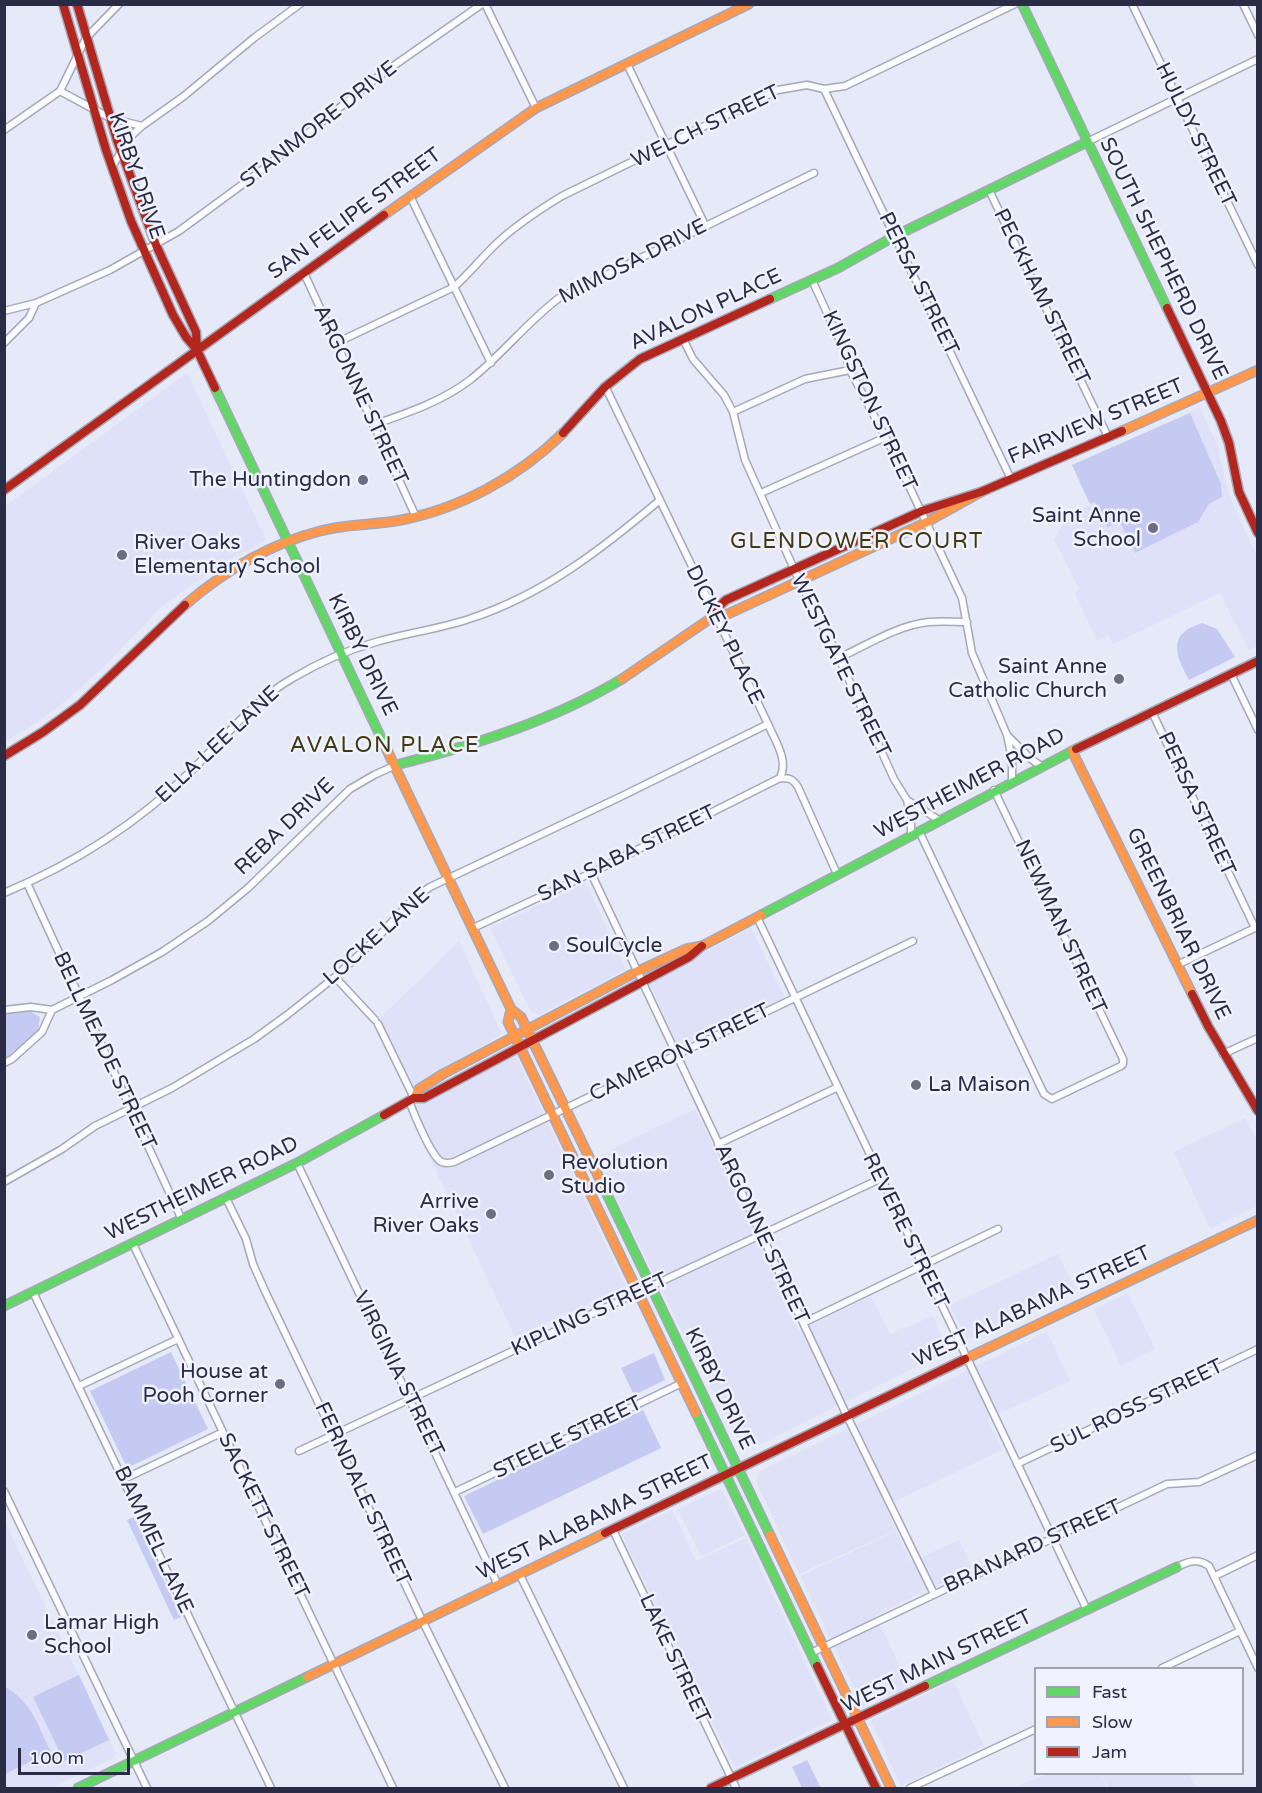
<!DOCTYPE html>
<html>
<head>
<meta charset="utf-8">
<style>
	body { margin:0 }
	#map { position:relative; width:1262px; height:1793px; overflow:hidden; background:#e6e9f7; font-family:"Varela Round",sans-serif }
	canvas { display:block }
	.frame { position:absolute; inset:0; border:6px solid #292c44; pointer-events:none }
	.legend { position:absolute; left:1034px; top:1667px; width:210px; height:108px; box-sizing:border-box; background:#f0f2ff; border:2px solid #a0a3b4; margin:0; padding:8px 10px; list-style:none; font-size:18px; color:#292c44 }
	.legend li { display:flex; align-items:center; gap:12px; height:30px }
	.legend b { width:30px; border:2px solid #a0a3b4 }
	.scale { position:absolute; left:18px; top:1748px; width:112px; height:27px; box-sizing:border-box; border:3px solid #292c44; border-top:0; padding-left:8px; font-size:18px; line-height:21px; white-space:nowrap; color:#292c44; -webkit-text-stroke:4px #f0f2ff; paint-order:stroke }
</style>
</head>
<body>
<div id="map">
<canvas width="1262" height="1793"></canvas>
<div class="frame"></div>
<ul class="legend">
<li><b style="height:8px;background:#63d668"></b>Fast</li>
<li><b style="height:8px;background:#ff974d"></b>Slow</li>
<li><b style="height:8px;background:#b3261e"></b>Jam</li>
</ul>
<div class="scale">100 m</div>
</div>
<script>
const c = document.querySelector('canvas').getContext('2d');
c.lineJoin = 'round';
function paint(path, color) {
  c.fillStyle = color;
  c.fill(path, 'evenodd');
}
function strokePath(path, color, width, dash) {
  c.strokeStyle = color;
  c.lineWidth = width;
  c.lineCap = dash ? 'butt' : 'round';
  c.setLineDash(dash || []);
  c.stroke(path);
}
function write(font, color, halo, rows, align = 'center') {
  c.font = font + ' "Varela Round",sans-serif';
  c.lineWidth = 5;
  c.setLineDash([]);
  c.textBaseline = 'middle';
  c.strokeStyle = halo;
  c.fillStyle = color;
  for (const [text, x, y, turn = 0] of rows) {
    c.save();
    c.translate(x, y);
    c.rotate((+turn || 0) * Math.PI / 180);
    c.textAlign = isNaN(turn) ? turn : align;
    if (halo) c.strokeText(text, 0, 0);
    c.fillText(text, 0, 0);
    c.restore();
  }
}
paint(new Path2D(`
	M 187,373 L 266,540 L 212,570 L 164,605 L 102,668 L 68,699 L 42,719 L 5,742 L 4,507 Z
	M 1200,408 L 1217,444 L 1226,484 L 1234,507 L 1257,556 L 1257,646 L 1249,650 L 1220,593 L 1113,644 L 1108,635 L 1097,641 L 1075,594 L 1079,589 L 1054,539 L 1063,524 L 1063,518 L 1090,505 L 1072,465 Z
	M 586,883 L 626,969 L 539,1015 L 531,1012 L 490,928 Z
	M 751,928 L 785,998 L 679,1047 L 649,982 Z
	M 459,941 L 502,1034 L 413,1085 L 379,1019 Z
	M 516,1056 L 626,1287 L 515,1337 L 407,1110 Z
	M 695,1109 L 780,1281 L 775,1284 L 799,1331 L 871,1296 L 890,1334 L 933,1316 L 948,1351 L 744,1452 L 681,1329 L 596,1157 Z
	M 1245,1118 L 1257,1140 L 1257,1206 L 1210,1229 L 1174,1152 Z
	M 1058,1254 L 1076,1290 L 967,1340 L 950,1305 Z
	M 1128,1293 L 1155,1349 L 1121,1366 L 1094,1309 Z
	M 1047,1332 L 1070,1381 L 987,1419 L 1002,1450 L 885,1506 L 896,1530 L 799,1574 L 756,1481 L 760,1471 Z
	M 721,1489 L 745,1535 L 701,1556 L 678,1509 Z
	M 672,1510 L 696,1561 L 746,1538 L 832,1720 L 735,1767 L 697,1692 L 622,1534 Z
	M 4,1520 L 116,1753 L 112,1759 L 51,1788 L 5,1788 Z
	M 896,1531 L 911,1562 L 959,1540 L 972,1568 L 876,1615 L 909,1686 L 863,1707 L 801,1576 Z
	M 953,1681 L 984,1746 L 901,1786 L 871,1721 Z
	M 1047,1774 L 1100,1774 L 1107,1788 L 1014,1788 Z
	M 1102,1774 L 1189,1774 L 1197,1788 L 1109,1788 Z`), '#dee1f8');
paint(new Path2D(`
	M 1190,413 L 1221,484 L 1222,497 L 1209,504 L 1198,522 L 1135,553 L 1120,522 L 1107,527 L 1095,502 L 1090,504 L 1072,465 Z
	M 1202,623 L 1217,629 L 1235,657 L 1189,680 C 1175,654 1167,634 1202,623 Z
	M 30,1011 L 40,1017 L 38,1031 L 5,1059 L 5,1014 Z
	M 171,1352 L 208,1429 L 127,1468 L 90,1391 Z
	M 654,1353 L 665,1380 L 634,1395 L 621,1368 Z
	M 643,1410 L 661,1448 L 483,1534 L 464,1496 Z
	M 134,1517 L 181,1617 L 174,1620 L 127,1520 Z
	M 79,1675 L 109,1740 L 64,1761 L 33,1697 Z
	M 4,1686 C 33,1703 37,1724 51,1752 L 5,1774 Z
	M 807,1760 L 821,1788 L 802,1788 L 792,1767 Z`), '#c5caf2');
const street = new Path2D(`
	M 485,4 L 536,108
	M 1132,4 L 1258,265
	M 1243,4 L 1258,35
	M 627,64 L 705,225
	M 824,89 L 1011,479
	M 60,91 L 110,118 L 142,126
	M 4,130 L 60,91 L 86,38 L 119,4
	M 1087,142 L 1258,59
	M 112,167 L 129,138 L 142,126 L 184,96 L 254,38 L 300,4
	M 989,190 L 1108,437
	M 410,196 L 491,363
	M 304,273 L 416,517
	M 812,280 L 845,352 L 850,370 L 892,450 L 962,598 L 972,653 L 1007,735 L 1012,759 L 1012,781
	M 4,311 L 36,303 L 110,270 L 179,231 L 258,173 L 379,76 L 482,4
	M 683,339 L 693,359 L 724,395 L 733,412 L 745,460 L 799,580 L 839,658 L 894,779 L 907,800 L 939,820
	M 4,343 L 29,318 L 36,303
	M 336,343 L 454,287 C 470,273 482,257 497,243 C 517,224 539,210 562,196 L 778,90 L 807,85 L 824,89 L 845,86 L 1015,4
	M 605,386 L 768,724 C 775,741 789,760 780,778
	M 733,412 L 805,379 L 850,370
	M 373,425 C 407,413 441,402 470,380 C 502,355 527,322 559,298 L 814,173
	M 761,493 L 884,438
	M 839,658 C 867,645 898,625 929,622 C 942,621 954,622 967,622
	M 1231,674 L 1258,730
	M 1152,712 L 1255,928
	M 1008,736 L 1031,759 L 1041,766
	M 907,800 L 911,818 L 911,835
	M 919,831 L 1044,1094 L 1052,1099 L 1056,1097 L 1121,1066 L 1123,1064 L 1123,1059 L 994,790
	M 591,873 L 847,1416 L 934,1594
	M 27,883 L 182,1220
	M 4,893 C 73,864 137,824 190,772 C 223,740 252,701 293,678 C 320,662 347,650 376,642 C 407,633 439,629 469,619 C 543,595 602,549 660,500
	M 757,917 L 1087,1610
	M 473,928 L 591,873 L 780,778 C 790,778 793,779 798,787 L 837,874
	M 1177,965 L 1257,927
	M 335,977 L 375,1020
	M 4,1010 L 31,1007 L 52,1010 L 112,980 L 162,952 L 208,921 L 248,888 L 350,789 L 374,775 L 396,765
	M 378,1024 L 414,1098
	M 1223,1054 L 1258,1038
	M 4,1063 L 12,1059 L 42,1032 L 52,1010
	M 409,1101 C 414,1114 430,1153 440,1161 C 444,1164 450,1163 454,1162 L 913,941
	M 718,1144 L 836,1088
	M 297,1163 L 498,1585
	M 4,1182 L 62,1149 L 95,1126 L 172,1088 L 254,1039 L 287,1015 L 335,977 L 376,939 L 413,899 L 430,887 L 620,797 L 768,724
	M 226,1198 L 246,1239 L 253,1264 L 265,1291 L 423,1622 L 505,1788
	M 133,1244 L 393,1788
	M 33,1292 L 271,1788
	M 803,1323 L 998,1229
	M 79,1386 L 178,1339
	M 299,1451 L 880,1179
	M 1017,1464 L 1258,1349
	M 124,1479 L 223,1432
	M 4,1491 L 147,1788
	M 455,1492 L 682,1383
	M 613,1530 L 736,1788
	M 1177,1567 C 1189,1561 1198,1558 1209,1566 L 1258,1668
	M 520,1575 L 624,1788
	M 1215,1576 L 1258,1555
	M 811,1653 L 1167,1484 L 1199,1482 L 1258,1455
	M 1162,1668 L 1240,1631
	M 910,1788 L 1036,1729`);
const fast = new Path2D(`
	M 1022,4 L 1167,308
	M 770,299 L 838,268 L 895,236 L 1087,142
	M 215,388 L 385,746
	M 396,765 C 474,745 552,721 622,679
	M 761,915 L 1076,749
	M 604,1188 L 770,1535
	M 4,1306 L 297,1163 L 384,1115
	M 696,1413 L 817,1666
	M 925,1686 L 1177,1567
	M 78,1788 L 307,1677`);
const slow = new Path2D(`
	M 384,215 L 536,108 L 749,4
	M 1122,431 L 1258,370
	M 185,605 C 223,572 270,544 320,531 C 345,524 371,525 396,521 C 458,510 519,477 563,433
	M 622,679 L 714,616 L 728,614 L 927,522 L 981,492
	M 385,746 L 511,1009 L 521,1017 L 604,1188
	M 1072,751 L 1192,994
	M 511,1009 L 508,1022 L 696,1413
	M 414,1098 L 419,1089 L 443,1074 L 636,972 L 686,949 L 702,946 L 761,915
	M 965,1359 L 1258,1220
	M 770,1535 L 891,1788
	M 307,1677 L 605,1533`);
const jam = new Path2D(`
	M 63,4 L 106,150 L 131,221 L 173,315 L 186,337 L 197,350 L 215,388
	M 77,4 L 117,140 L 156,245 L 196,332 L 197,350
	M 1167,308 L 1221,421 L 1229,443 L 1239,492 L 1258,533
	M 563,433 L 605,387 L 640,359 L 770,299
	M 4,490 L 384,215
	M 714,616 L 718,607 L 726,600 L 922,511 L 981,492 L 1122,431
	M 1076,749 L 1258,661
	M 4,756 L 43,732 L 80,705 L 185,605
	M 1192,994 L 1208,1026 L 1258,1111
	M 384,1115 L 414,1098 L 424,1098 L 689,957 L 702,946
	M 605,1533 L 965,1359
	M 817,1666 L 876,1788
	M 711,1788 L 925,1686`);
strokePath(street, '#a5a8b8', 9);
strokePath(fast, '#a5a8b8', 11);
strokePath(slow, '#a5a8b8', 11);
strokePath(jam, '#a5a8b8', 11);
strokePath(street, '#fbfcfe', 6);
strokePath(fast, '#63d668', 8);
strokePath(slow, '#ff974d', 8);
strokePath(jam, '#b3261e', 8);
for (const [x, y, r, color] of [
	[363,480,6,"#6b6e83"],
	[1153,528,6,"#6b6e83"],
	[122,555,6,"#6b6e83"],
	[1119,679,6,"#6b6e83"],
	[554,946,6,"#6b6e83"],
	[916,1085,6,"#6b6e83"],
	[549,1175,6,"#6b6e83"],
	[491,1214,6,"#6b6e83"],
	[280,1384,6,"#6b6e83"],
	[32,1635,6,"#6b6e83"]
]) {
  const dot = new Path2D();
  dot.arc(x, y, r, 0, 2 * Math.PI);
  c.fillStyle = color;
  c.fill(dot);
  strokePath(dot, '#f0f2ff', 2);
}
write('21px', '#292c44', '#f0f2ff', [
	["STANMORE DRIVE",319,125,-38],
	["WELCH STREET",706,127,-26],
	["HULDY STREET",1195,135,64],
	["KIRBY DRIVE",136,176,71],
	["SAN FELIPE STREET",355,214,-36],
	["SOUTH SHEPHERD DRIVE",1163,259,64],
	["MIMOSA DRIVE",633,262,-27],
	["PERSA STREET",918,284,64],
	["PECKHAM STREET",1041,297,64],
	["AVALON PLACE",706,310,-25],
	["ARGONNE STREET",360,395,65],
	["KINGSTON STREET",869,401,65],
	["FAIRVIEW STREET",1096,422,-23],
	["DICKEY PLACE",724,635,64],
	["KIRBY DRIVE",362,655,64],
	["WESTGATE STREET",840,666,64],
	["ELLA LEE LANE",218,745,-43],
	["WESTHEIMER ROAD",970,784,-28],
	["PERSA STREET",1196,804,65],
	["REBA DRIVE",285,827,-44],
	["SAN SABA STREET",627,854,-26],
	["GREENBRIAR DRIVE",1178,924,64],
	["NEWMAN STREET",1060,927,65],
	["LOCKE LANE",377,937,-42],
	["BELLMEADE STREET",104,1051,65],
	["CAMERON STREET",680,1053,-26],
	["WESTHEIMER ROAD",202,1189,-26],
	["REVERE STREET",905,1231,64],
	["ARGONNE STREET",761,1234,65],
	["WEST ALABAMA STREET",1032,1307,-25],
	["KIPLING STREET",590,1315,-25],
	["VIRGINIA STREET",398,1374,64],
	["KIRBY DRIVE",719,1389,64],
	["SUL ROSS STREET",1137,1407,-26],
	["STEELE STREET",568,1438,-26],
	["FERNDALE STREET",362,1494,65],
	["SACKETT STREET",263,1516,64],
	["WEST ALABAMA STREET",595,1518,-26],
	["BAMMEL LANE",153,1540,65],
	["BRANARD STREET",1033,1547,-25],
	["LAKE STREET",674,1659,65],
	["WEST MAIN STREET",937,1662,-26]
]);
write('21px', '#292c44', '#f0f2ff', [
	["The Huntingdon",351,480],
	["Saint Anne",1141,516],
	["School",1141,540],
	["River Oaks",134,543,"left"],
	["Elementary School",134,567,"left"],
	["Saint Anne",1107,667],
	["Catholic Church",1107,691],
	["SoulCycle",566,946,"left"],
	["La Maison",928,1085,"left"],
	["Revolution",561,1163,"left"],
	["Studio",561,1187,"left"],
	["Arrive",479,1202],
	["River Oaks",479,1226],
	["House at",268,1372],
	["Pooh Corner",268,1396],
	["Lamar High",44,1623,"left"],
	["School",44,1647,"left"]
], 'right');
c.letterSpacing = '1.5px';
write('22px', '#413a10', '#f0f2ff', [
	["GLENDOWER COURT",857,542],
	["AVALON PLACE",385,746]
]);
c.letterSpacing = '0px';
</script>
</body>
</html>
